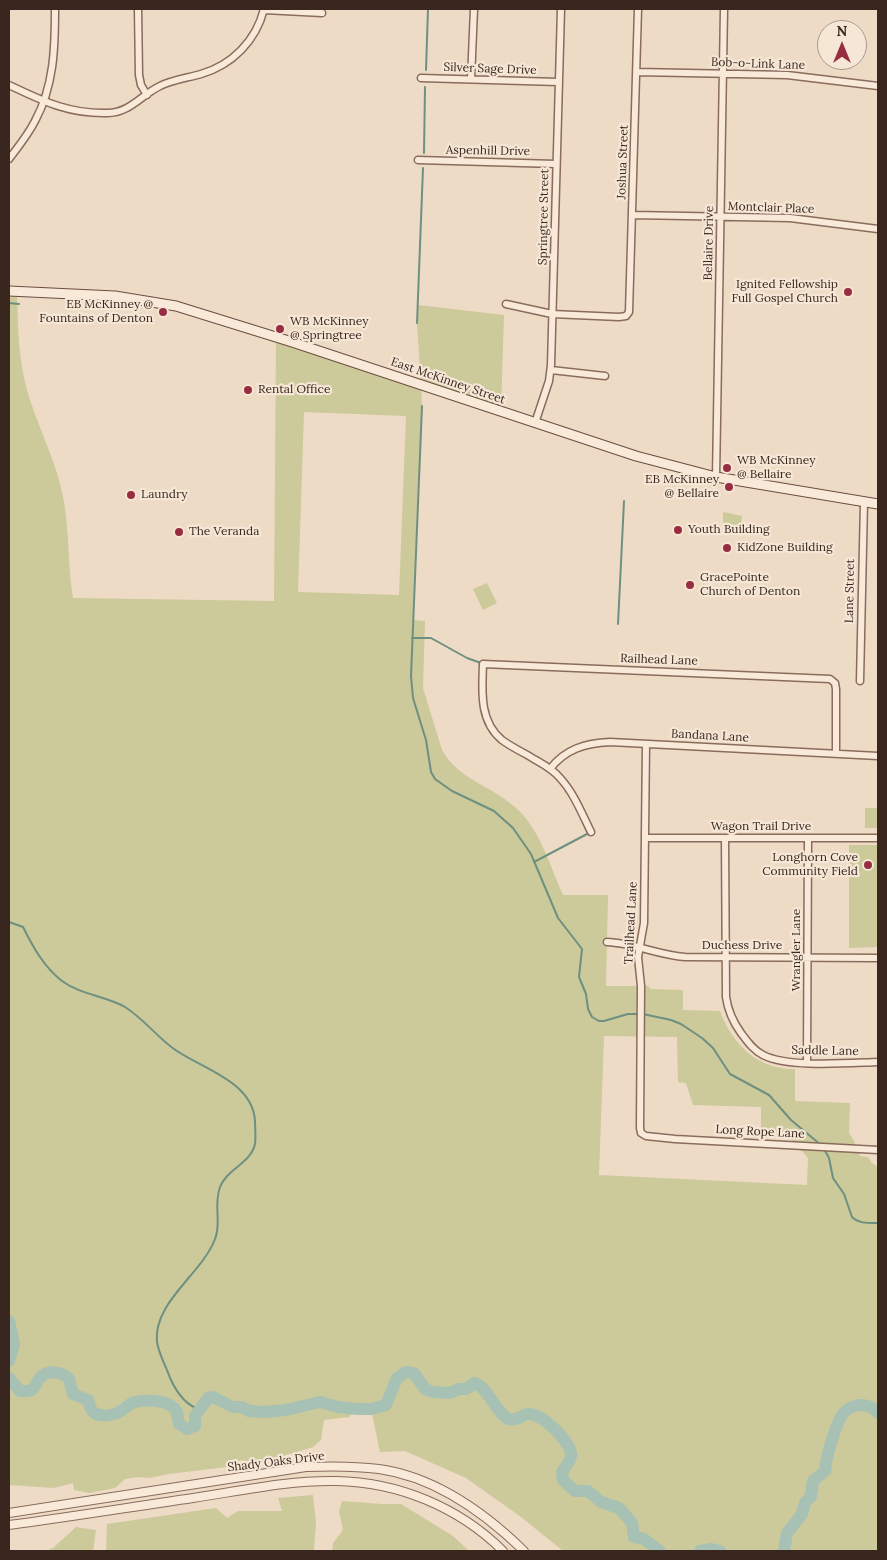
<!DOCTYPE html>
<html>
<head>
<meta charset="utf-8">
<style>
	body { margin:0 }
	#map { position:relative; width:887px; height:1560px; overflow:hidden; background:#eedbc6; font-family:Lora,serif }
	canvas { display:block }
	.frame { position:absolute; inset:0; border:10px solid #39271f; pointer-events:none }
	.north { position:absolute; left:817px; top:20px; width:50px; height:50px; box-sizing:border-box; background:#f5e6d5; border:1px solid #aa9a8c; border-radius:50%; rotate:0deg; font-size:14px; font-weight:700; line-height:20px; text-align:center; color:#39271f }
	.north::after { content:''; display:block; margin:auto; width:18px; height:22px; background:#972d40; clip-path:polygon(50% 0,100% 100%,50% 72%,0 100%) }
</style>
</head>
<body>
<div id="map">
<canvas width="887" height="1560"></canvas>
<div class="frame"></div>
<div class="north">N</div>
</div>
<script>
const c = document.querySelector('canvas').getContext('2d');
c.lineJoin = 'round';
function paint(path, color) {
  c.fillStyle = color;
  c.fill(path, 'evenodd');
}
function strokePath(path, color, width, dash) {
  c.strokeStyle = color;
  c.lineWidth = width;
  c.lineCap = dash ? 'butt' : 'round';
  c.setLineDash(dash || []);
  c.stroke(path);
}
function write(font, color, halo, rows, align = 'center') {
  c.font = font + ' Lora,serif';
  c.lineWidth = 4.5;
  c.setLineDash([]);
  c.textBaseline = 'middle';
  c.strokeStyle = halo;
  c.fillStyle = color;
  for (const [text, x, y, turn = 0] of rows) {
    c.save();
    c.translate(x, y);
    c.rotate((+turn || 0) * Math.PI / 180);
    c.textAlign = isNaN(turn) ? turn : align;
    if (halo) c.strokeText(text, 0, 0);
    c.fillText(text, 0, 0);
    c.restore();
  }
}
paint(new Path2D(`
	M 9,291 L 17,291 C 18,325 18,357 27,390 C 37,425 54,456 62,492 C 70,527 67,564 73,598 L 274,601 L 276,337 L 421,384 L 417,323 L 418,305 L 504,315 L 501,412 L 421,385 L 422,406 L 413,620 L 425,621 L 423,688 L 442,750 C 460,781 491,785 516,808 C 540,829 550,866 563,895 L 608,895 L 606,986 L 648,986 L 651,989 L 683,990 L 683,1010 L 720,1011 C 732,1044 758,1070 795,1069 L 795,1101 L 850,1103 L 849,1133 L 854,1141 L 860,1156 L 868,1157 L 872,1163 L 878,1167 L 878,1551 L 563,1551 L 521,1517 L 466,1478 L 405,1451 L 380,1452 L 371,1409 L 353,1409 L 353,1413 L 349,1417 L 324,1420 L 321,1440 L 313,1447 L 262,1462 L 240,1460 L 235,1466 L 169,1474 L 150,1478 L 138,1477 L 125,1479 L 115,1488 L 89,1493 L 74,1490 L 73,1483 L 54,1488 L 9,1485 ZM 304,412 L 406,416 L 399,595 L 298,592 ZM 604,1036 L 677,1037 L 678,1082 L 686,1083 L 693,1105 L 761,1107 L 761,1136 L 790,1138 L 808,1158 L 807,1185 L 599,1175 Z
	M 723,512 C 731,513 735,515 742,516 L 740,531 L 726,530 L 726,524 L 723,524 Z
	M 487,583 L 497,603 L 483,610 L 473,589 Z
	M 865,808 L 878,808 L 878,828 L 865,828 Z
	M 849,845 L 878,845 L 878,947 L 849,948 Z
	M 313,1495 L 316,1523 L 314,1551 L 106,1551 L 107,1524 L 216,1508 L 227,1518 L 238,1511 L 282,1511 L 278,1498 Z
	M 342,1501 L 382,1504 L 401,1504 L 453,1536 L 469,1551 L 332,1551 L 333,1543 L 343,1530 L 339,1511 Z
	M 76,1527 L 96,1530 L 93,1551 L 46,1551 L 53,1548 Z`), '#ccc99a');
strokePath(new Path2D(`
	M 426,70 L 428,9
	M 424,153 L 425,87
	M 9,303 L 19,304
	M 417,323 L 423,168
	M 422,406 L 411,676 L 413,698 L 426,740 L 431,772 L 435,779 L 452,791 L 494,811 L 513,828 L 531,854 L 558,918 L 582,949 L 579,977 L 586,994 L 588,1009 L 592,1017 L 599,1021 L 604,1021 L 628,1014 L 638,1014
	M 618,624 L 624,501
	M 412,638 L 431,638 L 467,658 L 481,663
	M 534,862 L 589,833
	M 9,922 L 23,927 C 33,947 44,967 62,981 C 81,995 106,996 125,1007 C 144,1019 156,1036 174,1049 C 200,1068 253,1081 255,1121 C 255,1128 256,1137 255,1144 C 251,1163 227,1169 220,1187 C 213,1207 222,1222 215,1239 C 202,1274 153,1302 157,1342 C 159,1355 166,1366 170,1378 C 176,1391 185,1406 200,1409
	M 643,1014 L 671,1020 L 681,1024 L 702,1038 L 713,1048 L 730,1074 L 769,1095 L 791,1120 L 821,1145
	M 824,1149 L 829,1158 L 833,1178 L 844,1194 L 852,1217 C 859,1224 869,1223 878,1223`), '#6e9081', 2);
strokePath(new Path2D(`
	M 9,1321 L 14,1344 L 9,1361
	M 9,1378 L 20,1391 C 37,1393 33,1385 41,1377 C 48,1369 62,1372 69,1379 L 73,1394 L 88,1400 C 89,1403 90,1408 92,1411 C 99,1418 115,1416 122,1410 C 126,1408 128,1405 132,1403 C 144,1399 170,1399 177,1412 C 178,1416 178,1420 179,1424 L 187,1429 L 195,1426 L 195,1416 L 208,1398 L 213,1397 L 233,1407 L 242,1407 L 249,1411 L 264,1412 L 286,1410 L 320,1402 L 338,1407 L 358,1409 L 371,1409 L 386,1405 L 397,1378 L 406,1372 L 414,1373 L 425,1389 L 433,1392 L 450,1393 L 459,1389 L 466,1389 L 475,1383 C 489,1389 494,1410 508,1419 C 519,1422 522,1413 530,1414 C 543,1415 572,1442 571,1456 C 570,1463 565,1466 562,1472 L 563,1480 L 575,1491 L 588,1491 L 601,1502 L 619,1508 L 632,1523 L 634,1537 L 644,1539 L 660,1551
	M 700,1551 L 711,1549 L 720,1551
	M 784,1551 L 787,1533 L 802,1514 L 805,1503 L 811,1496 L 813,1481 L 825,1471 C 826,1459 829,1448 833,1437 C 838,1421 842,1406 861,1405 C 868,1405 874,1408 878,1413`), '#a7c1b5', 12);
const minor = new Path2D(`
	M 138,9 L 139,75 L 141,85 L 147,95
	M 264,10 L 322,13
	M 637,72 L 787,75 L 878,86
	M 421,78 L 558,82
	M 471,79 L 474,9
	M 9,85 C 43,101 68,114 107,113 C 130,113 141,95 160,86 C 172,80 187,78 201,74 C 232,65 256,41 264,9
	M 9,159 C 18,147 28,135 35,121 C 54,86 55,48 55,9
	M 418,160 L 556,164
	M 633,215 L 790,218 L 878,229
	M 506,304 L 552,314 L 619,317 L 626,316 L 629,312 L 638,9
	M 551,370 L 605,376
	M 535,423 L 549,381 L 551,365 L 561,9
	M 716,477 L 724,9
	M 860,681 L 864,502
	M 646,744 L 644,923 L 638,957 L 641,986 L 640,1128 L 641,1133 L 646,1136 L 675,1139 L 878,1150
	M 550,769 C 565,749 586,743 610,742 L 878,756
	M 591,832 C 582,814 574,793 560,778 C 552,768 540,763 529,756 C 520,751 510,746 502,740 C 479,721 482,691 483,664 L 830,679 L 835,683 L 836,689 L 836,753
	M 645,838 L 878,838
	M 725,838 L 726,997 C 728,1011 733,1022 741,1033 C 747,1041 753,1050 763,1055 C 788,1068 848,1063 878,1062
	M 607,942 C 634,943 658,955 685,957 L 878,958
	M 807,1063 L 808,838`);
const tertiary = new Path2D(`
	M 9,1513 L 306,1467 C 331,1466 355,1466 379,1469 C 436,1477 484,1512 524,1551
	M 9,1525 C 70,1517 131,1507 193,1498 C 240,1491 288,1480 336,1481 C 398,1482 459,1507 503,1551`);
const secondary = new Path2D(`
	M 9,291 L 115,296 L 176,306 L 292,342 L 636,456 L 716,477 L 878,504`);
strokePath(minor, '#896c5c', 9);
strokePath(tertiary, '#896c5c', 10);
strokePath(secondary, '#6b4d3f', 11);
strokePath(minor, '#f8e9d9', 6);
strokePath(tertiary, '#f8e9d9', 8);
strokePath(secondary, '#f8e9d9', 9);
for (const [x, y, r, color] of [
	[848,292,5,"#972d40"],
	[163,312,5,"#972d40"],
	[280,329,5,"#972d40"],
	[248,390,5,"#972d40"],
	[727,468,5,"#972d40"],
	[729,487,5,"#972d40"],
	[131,495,5,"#972d40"],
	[678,530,5,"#972d40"],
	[179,532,5,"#972d40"],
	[727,548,5,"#972d40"],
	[690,585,5,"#972d40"],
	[868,865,5,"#972d40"]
]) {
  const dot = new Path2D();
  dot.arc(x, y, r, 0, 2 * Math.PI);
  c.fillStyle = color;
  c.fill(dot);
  strokePath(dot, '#f5e6d5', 2);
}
write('12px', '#39271f', '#f5e6d5', [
	["Bob-o-Link Lane",758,64,2],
	["Silver Sage Drive",490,69,2],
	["Aspenhill Drive",488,151,1],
	["Joshua Street",623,162,-88],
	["Montclair Place",771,208,2],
	["Springtree Street",544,217,-89],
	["Bellaire Drive",709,243,-89],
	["East McKinney Street",448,381,19],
	["Lane Street",850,591,-89],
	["Railhead Lane",659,660,2],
	["Bandana Lane",710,736,3],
	["Wagon Trail Drive",761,827],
	["Trailhead Lane",631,923,-87],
	["Duchess Drive",742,946],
	["Wrangler Lane",797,950,-90],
	["Saddle Lane",825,1051,1],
	["Long Rope Lane",760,1132,3],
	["Shady Oaks Drive",276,1462,-7]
]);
write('12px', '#39271f', '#f5e6d5', [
	["Ignited Fellowship",838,285,"right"],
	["Full Gospel Church",838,299,"right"],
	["EB McKinney @",153,305,"right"],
	["Fountains of Denton",153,319,"right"],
	["WB McKinney",290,322],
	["@ Springtree",290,336],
	["Rental Office",258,390],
	["WB McKinney",737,461],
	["@ Bellaire",737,475],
	["EB McKinney",719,480,"right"],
	["@ Bellaire",719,494,"right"],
	["Laundry",141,495],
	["Youth Building",688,530],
	["The Veranda",189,532],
	["KidZone Building",737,548],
	["GracePointe",700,578],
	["Church of Denton",700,592],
	["Longhorn Cove",858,858,"right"],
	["Community Field",858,872,"right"]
], 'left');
</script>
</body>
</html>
